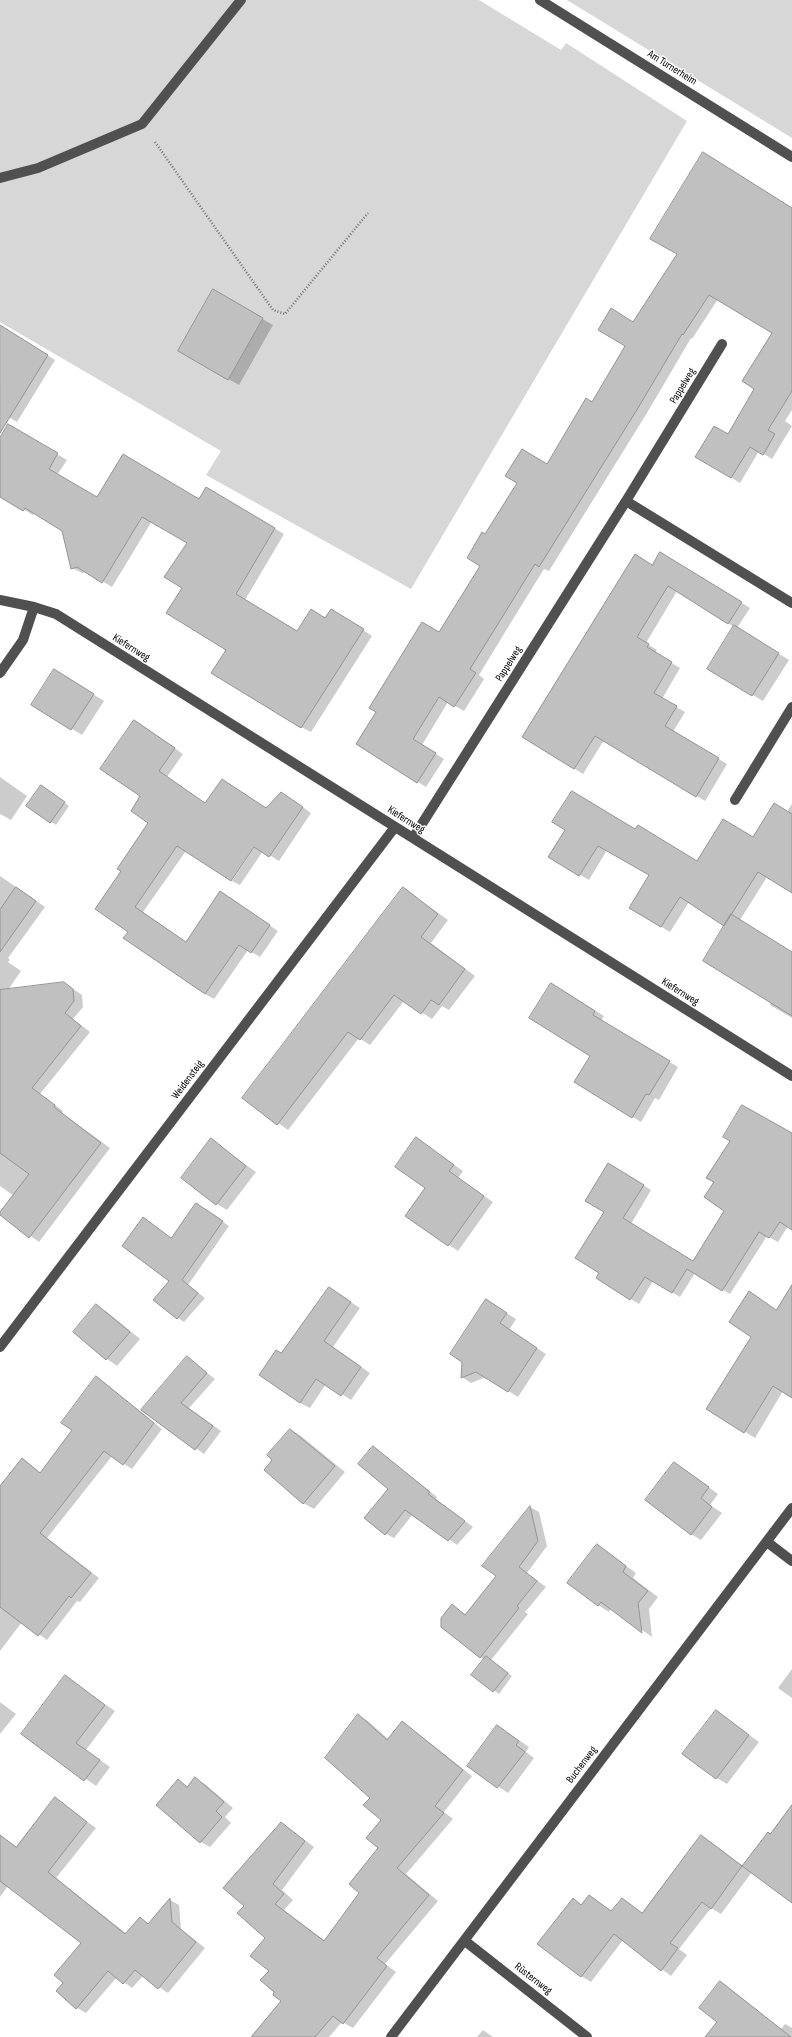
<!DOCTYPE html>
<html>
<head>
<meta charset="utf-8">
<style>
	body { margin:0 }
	canvas { display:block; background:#fff }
</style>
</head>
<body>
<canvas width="792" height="2037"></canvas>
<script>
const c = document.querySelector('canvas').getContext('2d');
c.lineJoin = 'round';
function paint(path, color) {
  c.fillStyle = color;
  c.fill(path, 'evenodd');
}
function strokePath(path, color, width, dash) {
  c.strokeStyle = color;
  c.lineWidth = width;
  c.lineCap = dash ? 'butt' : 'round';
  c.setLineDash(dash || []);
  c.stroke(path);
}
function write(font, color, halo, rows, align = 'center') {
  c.font = font + ' "Sofia Sans Condensed",sans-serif';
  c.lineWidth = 3;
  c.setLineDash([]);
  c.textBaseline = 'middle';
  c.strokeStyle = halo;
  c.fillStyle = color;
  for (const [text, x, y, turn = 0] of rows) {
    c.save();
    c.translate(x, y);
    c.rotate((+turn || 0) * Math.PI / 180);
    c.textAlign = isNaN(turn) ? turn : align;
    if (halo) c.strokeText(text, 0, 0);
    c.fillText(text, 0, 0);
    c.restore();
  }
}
paint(new Path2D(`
	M 0,0 L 479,0 L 561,50 L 566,43 L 687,121 L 411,589 L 206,475 L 221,451 L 0,322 Z
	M 567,0 L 792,0 L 792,138 Z`), '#d7d7d7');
paint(new Path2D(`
	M 792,209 L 792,410 L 785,421 L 792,426 L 772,459 L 759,451 L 740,483 L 697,457 L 728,435 L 756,389 L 773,333 L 718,299 L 692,339 L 691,338 L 647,413 L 549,571 L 544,569 L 510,624 L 479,675 L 484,679 L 464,711 L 448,702 L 422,745 L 444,759 L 426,787 L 357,744 L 439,633 L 481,565 L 485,536 L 547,465 L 592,403 L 627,346 L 634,323 Z
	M 214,291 L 273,325 L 239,385 L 179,351 Z
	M 15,335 L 55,360 L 17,422 L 0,412 L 0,342 Z
	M 9,426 L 67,460 L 57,475 L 97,498 L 199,500 L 215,493 L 284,534 L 245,600 L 298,632 L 326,619 L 340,615 L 372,636 L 311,732 L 301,727 L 227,650 L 183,587 L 188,542 L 152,521 L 112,587 L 87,572 L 82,573 L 72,568 L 63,530 L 35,513 L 33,515 L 0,496 L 0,440 Z
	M 669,558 L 750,608 L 737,628 L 789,660 L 763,701 L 708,669 L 734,627 L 677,591 L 646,643 L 657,650 L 655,653 L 680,668 L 662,699 L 685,712 L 673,732 L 727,764 L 705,801 L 604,740 L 583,774 L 523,737 L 653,566 Z
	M 65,677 L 104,701 L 82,735 L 33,705 Z
	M 144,727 L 183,754 L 167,777 L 206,804 L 267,808 L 290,798 L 311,813 L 279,861 L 263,851 L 240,885 L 232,881 L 257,843 L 186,851 L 143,912 L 187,943 L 229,898 L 278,931 L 260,957 L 248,950 L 214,999 L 205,994 L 129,931 L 122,871 L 150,823 L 142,796 Z
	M 0,777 L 27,796 L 11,820 L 0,814 Z
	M 46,789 L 69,806 L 56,825 L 28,806 Z
	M 792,804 L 792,884 L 767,877 L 740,920 L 792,953 L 792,1018 L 770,1005 L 771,1002 L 726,926 L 689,902 L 670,932 L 630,908 L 650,875 L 607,850 L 589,880 L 549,857 L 636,830 L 697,863 L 753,838 L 787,812 Z
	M 0,876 L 45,907 L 8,958 L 10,960 L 8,962 L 21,971 L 8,990 L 64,983 L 82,995 L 83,1007 L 73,1019 L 90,1032 L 40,1094 L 63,1111 L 62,1113 L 110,1148 L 39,1242 L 0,1214 L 14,1196 L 0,1186 Z
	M 403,888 L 448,920 L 431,943 L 475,976 L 449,1010 L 442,1006 L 432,1019 L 404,1001 L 370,1045 L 359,1038 L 288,1130 L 243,1098 Z
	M 561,989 L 604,1016 L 601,1021 L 678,1067 L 659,1100 L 655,1098 L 641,1122 L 576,1082 L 591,1056 Z
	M 792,1134 L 792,1228 L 788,1226 L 778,1242 L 767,1236 L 730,1294 L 695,1273 L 680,1297 L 653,1281 L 639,1304 L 597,1278 L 600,1273 L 605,1212 L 617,1169 L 651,1190 L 631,1224 L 693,1262 Z
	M 416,1138 L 463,1171 L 458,1178 L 493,1202 L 458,1251 L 406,1216 L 426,1188 Z
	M 211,1140 L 256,1172 L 227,1210 L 217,1204 Z
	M 203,1208 L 229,1226 L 188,1285 L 205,1298 L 184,1322 L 178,1318 L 170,1281 L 171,1239 Z
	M 329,1288 L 360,1308 L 333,1347 L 370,1373 L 351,1400 L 326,1384 L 310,1408 L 300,1403 L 282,1354 Z
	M 792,1295 L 792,1388 L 783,1391 L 755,1438 L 708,1409 L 752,1336 L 759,1299 L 777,1311 Z
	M 96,1306 L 107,1312 L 140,1339 L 117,1366 L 107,1359 L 74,1332 Z
	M 495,1306 L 516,1319 L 509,1330 L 546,1354 L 518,1397 L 486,1377 L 471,1383 L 462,1377 Z
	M 187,1357 L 215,1379 L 189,1408 L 221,1431 L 204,1454 L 142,1410 Z
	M 96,1377 L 162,1429 L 132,1469 L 112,1456 L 47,1538 L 99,1578 L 80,1602 L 77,1601 L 47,1640 L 22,1622 L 0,1651 L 0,1488 L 23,1459 L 41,1473 L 73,1430 Z
	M 291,1430 L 301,1436 L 345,1472 L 314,1509 L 303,1503 L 274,1460 Z
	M 373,1447 L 437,1497 L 436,1499 L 473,1527 L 457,1545 L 413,1514 L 394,1538 L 386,1534 L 389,1488 Z
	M 675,1463 L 718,1494 L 710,1505 L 722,1513 L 701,1540 L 691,1534 Z
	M 530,1507 L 539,1512 L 547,1546 L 527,1573 L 546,1587 L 525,1612 L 528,1614 L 491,1660 L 512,1676 L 499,1694 L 473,1675 L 485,1660 L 480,1657 L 452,1605 L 466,1615 L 497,1575 Z
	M 597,1545 L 636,1573 L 633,1578 L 658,1597 L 649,1609 L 652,1637 L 611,1608 L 609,1612 L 598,1605 Z
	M 792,1669 L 792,1698 L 778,1688 Z
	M 65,1677 L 115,1711 L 86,1750 L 110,1767 L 96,1786 L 22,1734 Z
	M 0,1702 L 16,1714 L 0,1734 Z
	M 716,1711 L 759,1742 L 727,1784 L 717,1778 Z
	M 358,1715 L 368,1721 L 389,1740 L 403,1722 L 472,1776 L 444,1812 L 453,1819 L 406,1874 L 438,1901 L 385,1964 L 396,1972 L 353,2028 L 342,2022 L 329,2037 L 252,2037 L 282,2001 L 276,1992 L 270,1971 L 267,1938 L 245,1905 L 282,1823 L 314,1847 L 282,1890 L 293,1900 L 284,1910 L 325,1941 L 361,1892 L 380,1848 L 383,1820 L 371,1797 Z
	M 498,1726 L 529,1747 L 526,1752 L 534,1758 L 508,1793 L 468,1766 Z
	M 195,1779 L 205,1784 L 233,1808 L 225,1817 L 231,1823 L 210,1847 L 201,1842 L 178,1781 L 188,1787 Z
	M 55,1799 L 96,1828 L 56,1878 L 127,1934 L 140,1918 L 149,1924 L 170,1900 L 179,1905 L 181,1929 L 205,1948 L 168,1993 L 143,1976 L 132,1988 L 117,1977 L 86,2013 L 77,2008 L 57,1991 L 65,1982 L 82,1943 L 8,1886 L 0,1897 L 0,1836 L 17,1847 Z
	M 792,1830 L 792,1901 L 752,1872 L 721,1914 L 711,1908 L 679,1949 L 687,1955 L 671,1976 L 623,1940 L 591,1982 L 581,1976 L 573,1900 L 582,1905 L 590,1896 L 612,1911 L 622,1899 L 643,1914 L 711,1842 L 743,1866 L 771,1835 Z
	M 721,1983 L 781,2029 L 785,2024 L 792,2028 L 792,2037 L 706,2037 L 718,2022 Z
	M 483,2030 L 493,2037 L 494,2037 L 477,2037 Z`), '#0003');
const building = new Path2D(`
	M 703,152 L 792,208 L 792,391 L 768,430 L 775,434 L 763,455 L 750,447 L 731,478 L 695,457 L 714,426 L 728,434 L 754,389 L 742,381 L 772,333 L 709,295 L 683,335 L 682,334 L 638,408 L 539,567 L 535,564 L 501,619 L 470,669 L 476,673 L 454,707 L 439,697 L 413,739 L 436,753 L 417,783 L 356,744 L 376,712 L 369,708 L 422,622 L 439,632 L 480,566 L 467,558 L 482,532 L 485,534 L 517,483 L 505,476 L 522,449 L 547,464 L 586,398 L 592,402 L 625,346 L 598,330 L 611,308 L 633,322 L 677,254 L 650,239 Z
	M 213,289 L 263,318 L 228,380 L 178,351 Z
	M 0,325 L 48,355 L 0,433 Z
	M 8,424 L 58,453 L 49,469 L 97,497 L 123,454 L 199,499 L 206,487 L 275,528 L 236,594 L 297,631 L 311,609 L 325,618 L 331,609 L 364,629 L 301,728 L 211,673 L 226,650 L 166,613 L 182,588 L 164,577 L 187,543 L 142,517 L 102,583 L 77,567 L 71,569 L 62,531 L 25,508 L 23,511 L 0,497 L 0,438 Z
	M 660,552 L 742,602 L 728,624 L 668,586 L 637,637 L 649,644 L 647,647 L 672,662 L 654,693 L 677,706 L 665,726 L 719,758 L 696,797 L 595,736 L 574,769 L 522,737 L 635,554 L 652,565 Z
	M 734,625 L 779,653 L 752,696 L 707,669 Z
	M 54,669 L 94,694 L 71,730 L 31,705 Z
	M 134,720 L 175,748 L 159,771 L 205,803 L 222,779 L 266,808 L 281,792 L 303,807 L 269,857 L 254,847 L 231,881 L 177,846 L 135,907 L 186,942 L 220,891 L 270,925 L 251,953 L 239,945 L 205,994 L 123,938 L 128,932 L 95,909 L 121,871 L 117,869 L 148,823 L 131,811 L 140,796 L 100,769 Z
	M 41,785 L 65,802 L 50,823 L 26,806 Z
	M 572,791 L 635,829 L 638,825 L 697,861 L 723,819 L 753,837 L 774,803 L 792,814 L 792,893 L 758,872 L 724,926 L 680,897 L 661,927 L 629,908 L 649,875 L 598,846 L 579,876 L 548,857 L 565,830 L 552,822 Z
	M 16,887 L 36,901 L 0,952 L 0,910 Z
	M 403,887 L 438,914 L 421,937 L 465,969 L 439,1005 L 431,1000 L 421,1014 L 394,995 L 360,1040 L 348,1032 L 277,1125 L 242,1098 Z
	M 731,914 L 792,952 L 792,1016 L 703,961 Z
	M 64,982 L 73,989 L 74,1001 L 65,1013 L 81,1026 L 32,1088 L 55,1105 L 54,1107 L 101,1143 L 29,1238 L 0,1215 L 0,1212 L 29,1174 L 0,1153 L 0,990 Z
	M 551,983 L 595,1011 L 593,1015 L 670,1061 L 649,1095 L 646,1094 L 632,1118 L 574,1082 L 590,1056 L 529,1018 Z
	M 742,1105 L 792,1133 L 792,1230 L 780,1222 L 769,1238 L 759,1232 L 722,1291 L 687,1269 L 672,1293 L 645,1277 L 630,1300 L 596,1278 L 599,1273 L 575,1258 L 604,1212 L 585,1201 L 608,1163 L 644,1185 L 623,1218 L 693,1261 L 724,1211 L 704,1197 L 714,1182 L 706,1178 L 730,1141 L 723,1137 Z
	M 416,1137 L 454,1165 L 449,1171 L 484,1196 L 448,1246 L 405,1216 L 425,1188 L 395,1167 Z
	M 211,1138 L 246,1166 L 216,1205 L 181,1178 Z
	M 196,1203 L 223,1221 L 182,1280 L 198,1293 L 177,1319 L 153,1300 L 169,1281 L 122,1246 L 143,1217 L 171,1238 Z
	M 792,1285 L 792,1398 L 773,1386 L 744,1433 L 706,1409 L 751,1337 L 729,1322 L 749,1291 L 776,1310 Z
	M 329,1287 L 351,1302 L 324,1341 L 361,1367 L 341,1396 L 316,1379 L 300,1403 L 259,1375 L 276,1350 L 281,1353 Z
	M 486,1299 L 507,1313 L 500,1323 L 537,1348 L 508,1392 L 476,1372 L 461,1378 L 462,1362 L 450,1354 Z
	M 96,1304 L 130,1332 L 106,1360 L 73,1332 Z
	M 187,1356 L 207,1373 L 181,1403 L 213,1426 L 195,1450 L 141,1410 Z
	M 96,1376 L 154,1423 L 123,1465 L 104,1451 L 40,1533 L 91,1573 L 71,1598 L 69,1596 L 38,1636 L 0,1607 L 0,1486 L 22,1458 L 40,1473 L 72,1430 L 61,1423 Z
	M 290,1429 L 335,1466 L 303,1504 L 264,1470 L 272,1460 L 267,1455 Z
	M 373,1446 L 430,1492 L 428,1494 L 465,1521 L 448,1541 L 405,1510 L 385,1535 L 364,1518 L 388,1489 L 358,1464 Z
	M 674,1462 L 709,1487 L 701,1498 L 712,1507 L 691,1535 L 645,1500 Z
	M 530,1506 L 538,1541 L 519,1567 L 537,1581 L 517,1606 L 519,1608 L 480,1658 L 441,1627 L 441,1618 L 452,1604 L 465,1615 L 496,1576 L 482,1566 Z
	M 597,1544 L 626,1566 L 623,1572 L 648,1591 L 638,1603 L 642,1633 L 601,1602 L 598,1606 L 567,1583 Z
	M 486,1656 L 508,1673 L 493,1692 L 471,1675 Z
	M 65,1675 L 105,1705 L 76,1743 L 100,1760 L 84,1781 L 21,1734 Z
	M 716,1710 L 749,1735 L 716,1779 L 682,1754 Z
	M 358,1714 L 387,1740 L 402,1721 L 463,1770 L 435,1806 L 444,1813 L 397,1868 L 429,1895 L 377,1958 L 387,1966 L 343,2024 L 333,2016 L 315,2037 L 251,2037 L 281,2001 L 273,1995 L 274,1992 L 260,1980 L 269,1971 L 250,1956 L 265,1938 L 237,1913 L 244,1906 L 223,1888 L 281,1822 L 305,1841 L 273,1884 L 284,1894 L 275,1904 L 324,1941 L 359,1893 L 349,1884 L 378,1848 L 366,1838 L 381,1820 L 363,1805 L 370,1798 L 325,1758 Z
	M 497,1725 L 519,1741 L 516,1745 L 525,1752 L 497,1788 L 467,1766 Z
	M 195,1777 L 224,1802 L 216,1811 L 222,1817 L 200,1843 L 156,1805 L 178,1779 L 187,1787 Z
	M 55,1797 L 87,1822 L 48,1872 L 125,1934 L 140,1917 L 148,1924 L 170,1898 L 172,1922 L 196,1942 L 158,1989 L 135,1970 L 123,1984 L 108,1971 L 76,2009 L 56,1991 L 63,1983 L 54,1975 L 81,1943 L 0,1881 L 0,1835 L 16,1847 Z
	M 792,1805 L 792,1903 L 742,1866 L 768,1832 L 770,1834 Z
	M 701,1835 L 742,1866 L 711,1909 L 702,1902 L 670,1943 L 678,1948 L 661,1971 L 614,1934 L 581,1977 L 537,1944 L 573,1898 L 581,1905 L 589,1895 L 611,1911 L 622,1898 L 642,1913 Z
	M 720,1981 L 791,2037 L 705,2037 L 717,2022 L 699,2008 Z`);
paint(building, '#c0c0c0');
strokePath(building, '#949494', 1);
strokePath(new Path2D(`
	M 155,142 L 273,310 L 285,314 L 368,213`), '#727272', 2.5, [1, 2]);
strokePath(new Path2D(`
	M 540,0 L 792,157
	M 0,178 L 38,168 L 142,124 L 241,0
	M 626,501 L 722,344
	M 0,600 L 34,607 L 56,614 L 792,1076
	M 0,673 L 23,640 L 34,607
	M 735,800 L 792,707
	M 413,838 L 626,501 L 792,603
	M 0,1347 L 395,827
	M 767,1542 L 792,1561
	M 465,1941 L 587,2037
	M 391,2037 L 792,1508`), '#505050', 10);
write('11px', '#000', '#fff', [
	["Am Turnerheim",672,68,32],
	["Pappelweg",683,386,-59],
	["Kiefernweg",131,648,32],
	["Pappelweg",509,664,-58],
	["Kiefernweg",406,820,32],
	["Kiefernweg",680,992,32],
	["Weidensteig",188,1080,-53],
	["Buchenweg",582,1765,-53],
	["Rüsternweg",533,1979,38]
]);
</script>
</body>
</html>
